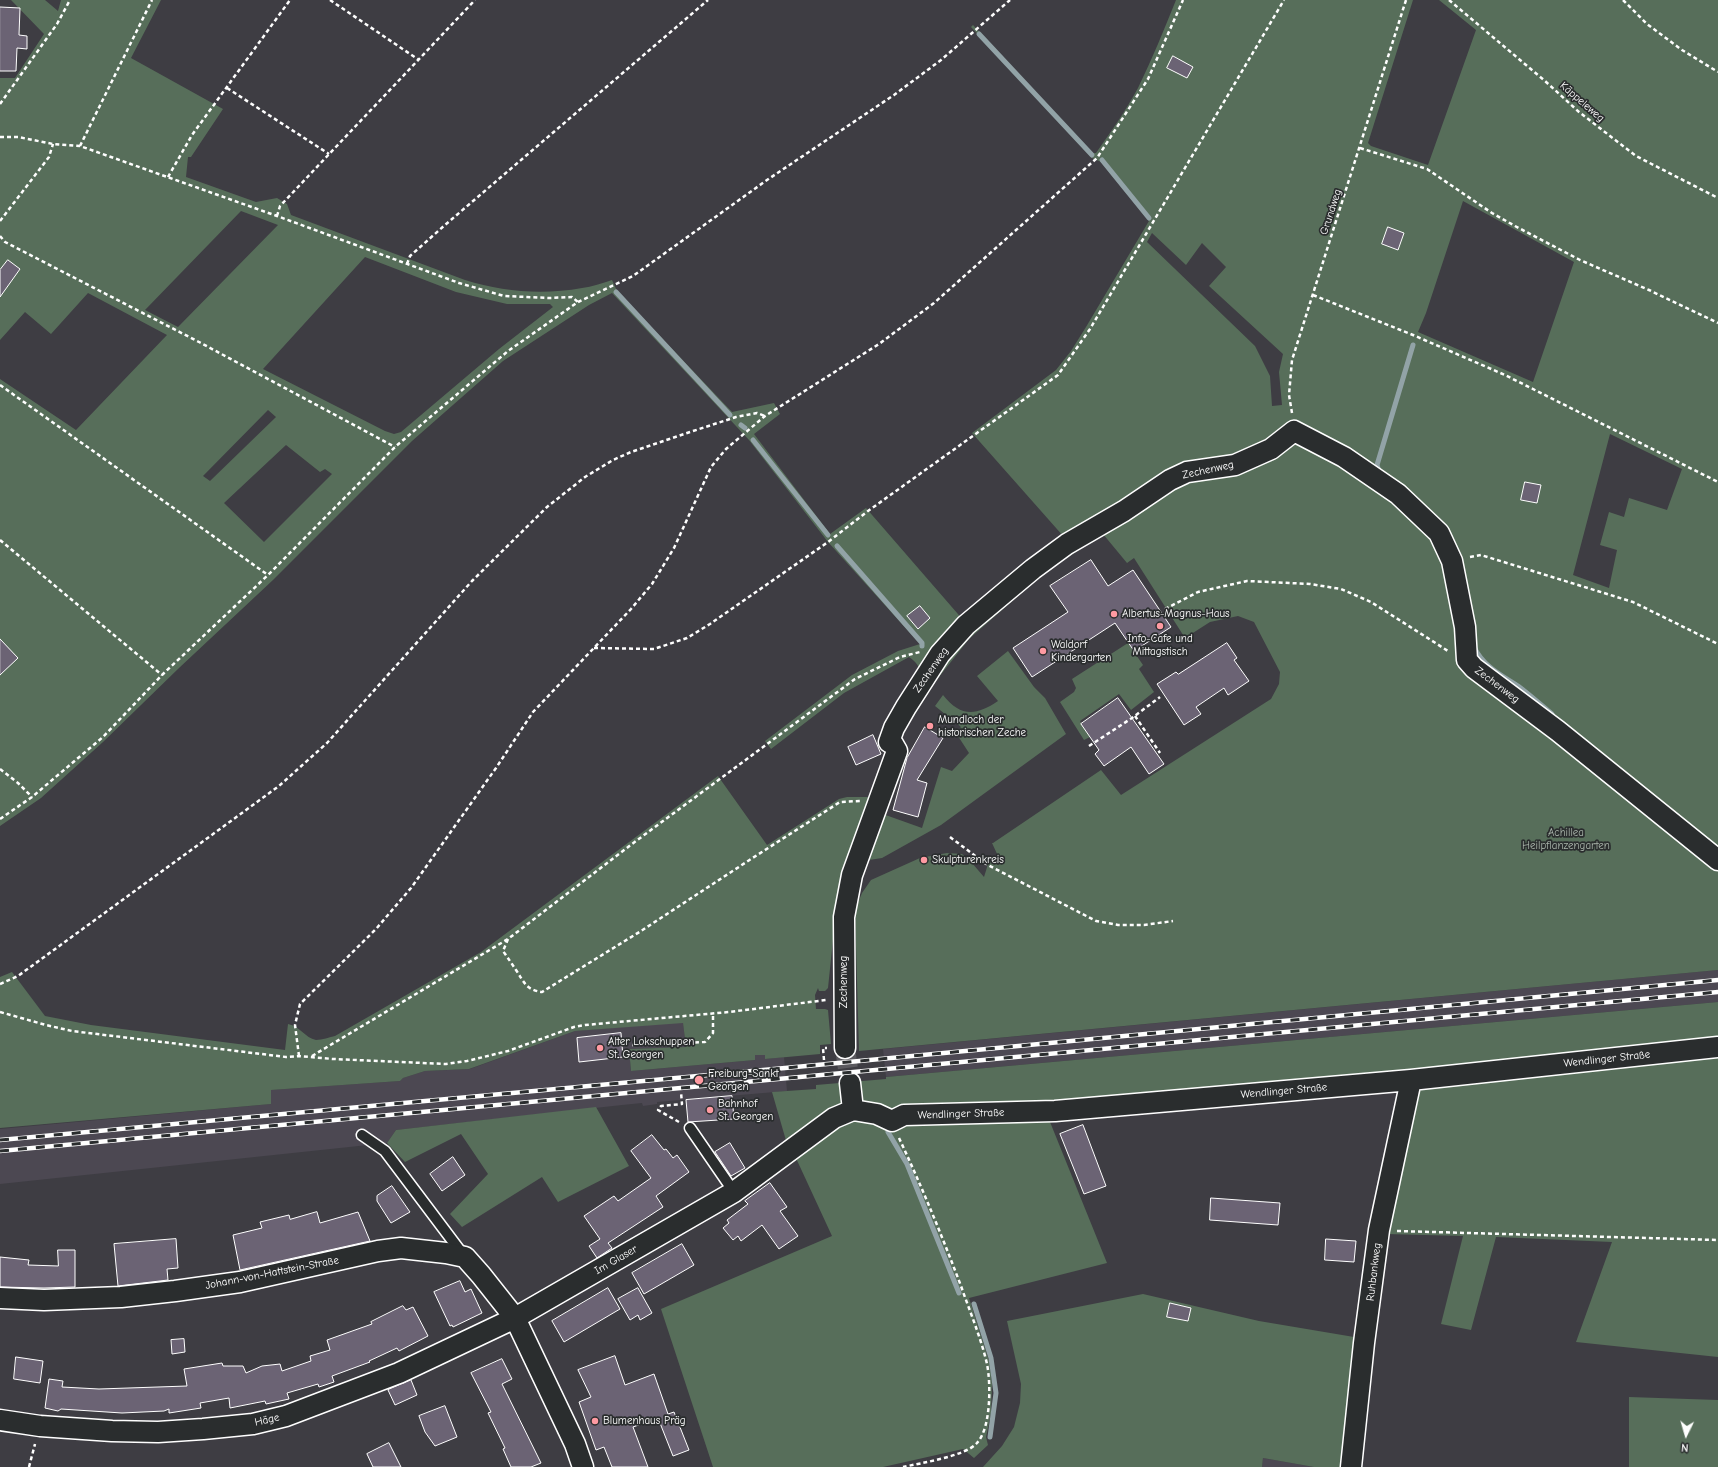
<!DOCTYPE html>
<html>
<head>
<meta charset="utf-8">
<style>
	body { margin:0 }
	#map { position:relative; width:1718px; height:1467px; overflow:hidden; background:#3e3d43; font-family:"Comic Neue",sans-serif }
	canvas { display:block }
	.north { position:absolute; left:1666px; top:1415px; width:40px; height:40px; -webkit-text-stroke:3px #2a2d2e; paint-order:stroke; rotate:185deg; font-size:11px; font-weight:700; line-height:16px; text-align:center; color:#fff }
	.north::after { content:''; display:block; margin:auto; width:14px; height:18px; background:#fff; clip-path:polygon(50% 0,100% 100%,50% 72%,0 100%) }
</style>
</head>
<body>
<div id="map">
<canvas width="1718" height="1467"></canvas>
<div class="north">N</div>
</div>
<script>
const c = document.querySelector('canvas').getContext('2d');
c.lineJoin = 'round';
function paint(path, color) {
  c.fillStyle = color;
  c.fill(path, 'evenodd');
}
function strokePath(path, color, width, dash) {
  c.strokeStyle = color;
  c.lineWidth = width;
  c.lineCap = dash ? 'butt' : 'round';
  c.setLineDash(dash || []);
  c.stroke(path);
}
function write(font, color, halo, rows, align = 'center') {
  c.font = font + ' "Comic Neue",sans-serif';
  c.lineWidth = 3.5;
  c.setLineDash([]);
  c.textBaseline = 'middle';
  c.strokeStyle = halo;
  c.fillStyle = color;
  for (const [text, x, y, turn = 0] of rows) {
    c.save();
    c.translate(x, y);
    c.rotate((+turn || 0) * Math.PI / 180);
    c.textAlign = isNaN(turn) ? turn : align;
    if (halo) c.strokeText(text, 0, 0);
    c.fillText(text, 0, 0);
    c.restore();
  }
}
paint(new Path2D(`
	M 1718,970 L 1718,1002 L 886,1077 L 883,1049 Z
	M 683,1022 L 686,1047 L 629,1049 L 631,1071 L 755,1060 L 755,1055 L 765,1055 L 766,1059 L 784,1057 L 787,1091 L 657,1102 L 657,1104 L 643,1106 L 642,1103 L 622,1105 L 396,1130 L 387,1143 L 0,1184 L 0,1129 L 271,1104 L 270,1090 L 400,1081 L 403,1078 L 425,1071 L 470,1069 L 575,1031 Z
	M 1263,1458 L 1314,1467 L 1262,1467 Z`), '#4c4852');
paint(new Path2D(`
	M 11,0 L 45,0 L 58,11 L 61,0 L 161,0 L 131,58 L 223,109 L 191,157 L 188,157 L 186,177 L 256,202 L 277,198 L 287,204 L 291,215 L 465,280 C 503,292 543,295 582,288 C 592,287 602,283 612,280 L 617,291 L 732,412 L 774,403 L 780,414 L 754,434 L 830,534 L 866,508 L 964,621 L 1064,537 L 972,433 L 1056,370 L 1071,351 L 1086,327 L 1149,221 L 1101,162 L 1092,158 L 971,27 L 973,25 L 1092,153 L 1096,153 C 1111,132 1126,110 1138,88 C 1152,59 1164,30 1176,0 L 1413,0 L 1368,143 L 1371,146 L 1428,165 L 1476,30 L 1439,0 L 1718,0 L 1718,970 L 859,1051 L 855,910 L 862,893 L 871,880 L 920,858 L 947,853 L 962,854 L 972,863 L 984,877 L 989,861 L 998,856 L 992,843 L 993,843 L 1101,770 L 1121,795 L 1271,699 L 1279,684 L 1280,672 L 1254,622 L 1238,616 L 1210,622 L 1185,638 L 1134,558 L 1127,563 L 1103,534 L 1044,573 L 969,639 L 935,682 L 899,740 L 920,673 C 919,665 916,662 909,657 L 844,693 L 771,749 L 765,741 L 852,675 L 898,651 L 920,644 L 828,542 L 749,440 L 612,293 L 589,305 L 503,361 L 412,441 L 273,580 L 179,668 L 103,742 L 41,798 L 0,826 L 0,379 L 76,430 L 167,335 L 88,293 L 51,334 L 25,312 L 0,340 L 0,78 L 15,78 L 44,34 ZM 1463,201 L 1574,262 L 1533,382 L 1418,332 L 1426,313 ZM 241,211 L 278,225 L 178,327 L 145,310 ZM 1152,233 L 1186,265 L 1202,243 L 1226,267 L 1209,286 L 1283,354 L 1279,372 L 1282,405 L 1272,406 L 1270,376 L 1255,346 L 1147,242 ZM 365,257 L 456,292 L 507,304 L 550,304 L 553,307 L 499,349 L 401,432 L 394,434 L 385,431 L 263,369 ZM 268,410 L 276,417 L 210,481 L 203,476 ZM 1610,434 L 1682,469 L 1667,510 L 1629,498 L 1624,517 L 1609,512 L 1600,545 L 1617,550 L 1609,588 L 1573,575 ZM 286,445 L 320,472 L 325,469 L 332,474 L 264,542 L 224,503 Z
	M 1128,643 L 1143,665 L 1139,669 L 1154,692 L 1131,710 L 1119,694 L 1080,721 L 1090,737 L 1084,740 L 1060,702 L 1074,692 L 1076,688 L 1072,679 Z
	M 1008,651 L 1034,687 L 1045,698 L 1066,734 L 941,825 L 882,858 L 869,860 L 867,858 L 880,813 L 922,828 L 941,767 L 952,771 L 969,753 L 956,733 L 961,727 L 935,706 L 943,695 C 960,717 976,716 998,701 L 977,676 Z
	M 718,776 L 767,845 L 839,799 L 847,797 L 870,797 L 843,871 L 837,901 L 828,988 L 825,991 L 819,991 L 818,988 L 815,995 L 816,1009 L 825,1009 L 828,1010 L 831,1044 L 820,1045 L 820,1054 L 765,1059 L 765,1055 L 755,1055 L 755,1060 L 631,1071 L 629,1049 L 686,1047 L 683,1023 L 575,1031 L 469,1069 L 425,1071 L 403,1078 L 400,1081 L 271,1090 L 271,1104 L 0,1128 L 0,977 L 12,972 L 45,1016 L 91,1025 L 285,1050 L 288,1024 C 300,1026 305,1038 316,1040 C 322,1040 330,1037 335,1036 L 481,952 Z
	M 1718,1002 L 1718,1357 L 1576,1342 L 1612,1242 L 1496,1237 L 1471,1330 L 1441,1324 L 1463,1236 L 1386,1234 L 1357,1467 L 1314,1467 L 1263,1458 L 1262,1467 L 983,1467 L 1002,1446 L 1014,1427 L 1020,1403 L 1021,1384 L 1007,1321 L 1143,1294 L 1259,1321 L 1360,1338 L 1399,1097 L 1393,1084 L 1048,1117 L 1107,1263 L 969,1298 L 990,1364 L 992,1384 L 991,1413 L 986,1437 L 988,1445 L 974,1458 L 963,1449 L 883,1467 L 713,1467 L 661,1309 L 832,1236 L 795,1156 L 787,1144 L 772,1092 L 816,1089 L 816,1085 L 886,1079 L 886,1077 Z
	M 596,1107 L 629,1166 L 558,1202 L 542,1177 L 462,1227 L 450,1214 L 488,1174 L 461,1134 L 405,1162 L 387,1143 L 396,1130 Z
	M 1629,1397 L 1718,1400 L 1718,1467 L 1629,1467 Z`), '#576e5a');
strokePath(new Path2D(`
	M 979,34 L 1092,155
	M 1102,160 L 1149,218
	M 616,292 L 730,415
	M 741,425 L 745,428
	M 753,440 L 828,535
	M 1380,474 L 1377,465 L 1413,345
	M 837,546 L 922,643 L 922,646
	M 1474,647 C 1483,666 1501,675 1518,686 C 1530,695 1541,705 1552,714
	M 888,1132 L 907,1164 L 959,1293
	M 974,1304 L 991,1358 L 996,1393 L 990,1437`), '#92a3a7', 5);
const building = new Path2D(`
	M 0,7 L 20,8 L 19,35 L 27,36 L 27,49 L 17,48 L 16,71 L 0,71 Z
	M 1173,56 L 1193,67 L 1187,78 L 1167,68 Z
	M 1388,227 L 1404,233 L 1398,250 L 1382,244 Z
	M 8,260 L 20,269 L 0,297 L 0,270 Z
	M 1525,482 L 1541,485 L 1537,503 L 1521,500 Z
	M 1091,560 L 1108,586 L 1133,570 L 1171,627 L 1134,651 L 1115,623 L 1032,677 L 1013,648 L 1068,612 L 1050,586 Z
	M 920,606 L 930,618 L 918,629 L 907,616 Z
	M 0,639 L 18,658 L 0,675 Z
	M 1227,643 L 1237,658 L 1234,660 L 1249,681 L 1228,695 L 1224,688 L 1196,707 L 1201,714 L 1184,725 L 1157,684 L 1176,672 L 1178,674 Z
	M 1118,698 L 1164,764 L 1149,774 L 1131,747 L 1104,766 L 1095,754 L 1099,750 L 1081,724 Z
	M 925,727 L 943,738 L 917,780 L 927,783 L 918,817 L 893,810 L 907,758 Z
	M 873,735 L 881,754 L 856,765 L 848,747 Z
	M 621,1033 L 623,1057 L 579,1062 L 577,1038 Z
	M 732,1096 L 734,1119 L 688,1122 L 686,1100 Z
	M 1083,1125 L 1106,1186 L 1084,1194 L 1060,1134 Z
	M 652,1135 L 664,1150 L 666,1149 L 673,1158 L 677,1155 L 689,1172 L 656,1196 L 663,1207 L 608,1243 L 612,1248 L 597,1258 L 589,1246 L 600,1239 L 584,1216 L 614,1196 L 618,1201 L 651,1178 L 631,1151 Z
	M 730,1143 L 745,1168 L 731,1176 L 715,1152 Z
	M 453,1157 L 465,1175 L 442,1191 L 430,1174 Z
	M 770,1183 L 787,1207 L 780,1211 L 798,1236 L 779,1249 L 762,1225 L 741,1241 L 738,1236 L 733,1240 L 723,1228 L 729,1223 L 727,1220 L 748,1204 L 745,1201 Z
	M 392,1186 L 410,1212 L 391,1223 L 377,1201 L 377,1196 Z
	M 1211,1198 L 1280,1203 L 1278,1225 L 1210,1220 Z
	M 317,1212 L 320,1223 L 358,1212 L 370,1241 L 240,1270 L 233,1235 L 262,1228 L 260,1222 L 289,1215 L 290,1219 Z
	M 176,1239 L 178,1268 L 167,1269 L 168,1280 L 118,1286 L 114,1244 Z
	M 1326,1239 L 1356,1241 L 1354,1262 L 1325,1260 Z
	M 682,1244 L 694,1265 L 644,1294 L 632,1273 Z
	M 58,1250 L 75,1250 L 75,1287 L 44,1288 L 0,1287 L 0,1257 L 29,1260 L 28,1265 L 58,1266 Z
	M 460,1281 L 465,1292 L 471,1289 L 482,1313 L 453,1327 L 452,1325 L 450,1326 L 434,1292 Z
	M 608,1288 L 620,1309 L 564,1342 L 552,1321 Z
	M 638,1288 L 652,1313 L 640,1320 L 638,1315 L 630,1320 L 618,1299 Z
	M 1170,1303 L 1191,1308 L 1188,1321 L 1167,1317 Z
	M 403,1306 L 406,1310 L 413,1307 L 428,1336 L 399,1351 L 397,1348 L 369,1361 L 370,1362 L 332,1376 L 334,1382 L 319,1387 L 318,1384 L 287,1393 L 289,1399 L 266,1404 L 265,1401 L 230,1408 L 229,1398 L 200,1403 L 201,1408 L 169,1413 L 169,1409 L 164,1411 L 122,1413 L 61,1409 L 58,1411 L 45,1408 L 49,1379 L 63,1381 L 62,1387 L 99,1389 L 187,1386 L 184,1369 L 222,1363 L 223,1366 L 243,1366 L 246,1373 L 262,1366 L 280,1364 L 282,1371 L 311,1361 L 310,1356 L 330,1350 L 327,1340 L 372,1324 L 371,1322 Z
	M 184,1339 L 185,1352 L 172,1354 L 171,1340 Z
	M 615,1356 L 625,1385 L 654,1374 L 668,1414 L 674,1412 L 689,1450 L 673,1456 L 658,1418 L 633,1427 L 648,1467 L 612,1467 L 604,1447 L 596,1450 L 579,1402 L 591,1397 L 578,1370 Z
	M 16,1357 L 43,1361 L 40,1383 L 14,1379 Z
	M 502,1359 L 512,1379 L 502,1384 L 541,1463 L 531,1467 L 511,1467 L 503,1449 L 505,1448 L 488,1413 L 491,1412 L 471,1373 Z
	M 411,1380 L 417,1395 L 395,1405 L 388,1390 Z
	M 445,1406 L 457,1437 L 435,1446 L 425,1432 L 419,1416 Z
	M 389,1443 L 401,1467 L 373,1467 L 367,1454 Z`);
paint(building, '#6b6374');
strokePath(building, '#fff', 1);
strokePath(new Path2D(`
	M 845,1048 L 850,1083`), '#5b5a5f', 20, [20, 10]);
const lane = new Path2D(`
	M 690,1128 L 734,1192
	M 362,1135 L 385,1151 L 464,1256`);
const street = new Path2D(`
	M 845,1048 L 844,917 L 852,875 L 897,751 L 893,744 L 889,742 L 894,728 L 906,707 L 940,654 L 966,625 L 1033,569 L 1067,544 L 1124,511 L 1170,480 L 1187,472 L 1235,465 L 1271,449 L 1294,431 L 1344,457 L 1398,494 L 1439,533 L 1452,561 L 1465,627 L 1467,660 L 1474,668 L 1558,731 L 1718,860
	M 850,1083 L 853,1110
	M 853,1110 L 877,1114 L 892,1121 L 904,1115 L 1055,1111 L 1411,1080 L 1718,1047
	M 0,1298 L 44,1300 L 121,1297 L 175,1291 L 240,1282 L 378,1251 L 401,1248 L 446,1253 L 465,1257 L 481,1275 L 515,1318 L 575,1444 L 583,1467
	M 0,1420 L 40,1426 L 112,1431 L 158,1432 L 203,1429 L 253,1424 L 286,1416 L 399,1373 L 515,1318 L 734,1192 L 834,1118 L 853,1110
	M 1351,1467 L 1364,1343 L 1379,1230 L 1411,1080`);
strokePath(lane, '#fff', 13);
strokePath(street, '#fff', 23);
strokePath(new Path2D(`
	M 330,0 L 419,60
	M 1449,0 L 1545,81 L 1579,112 L 1636,156 L 1718,198
	M 1623,0 L 1647,24 L 1682,50 L 1718,72
	M 227,88 L 329,154
	M 0,104 L 57,24 L 70,0
	M 0,137 L 18,137 L 53,144 L 80,146 L 277,216 L 459,283 L 504,296 L 549,298 L 572,297 L 578,302
	M 80,146 L 152,0
	M 1360,148 L 1427,169 L 1492,213 L 1515,226 L 1580,260 L 1649,290 L 1718,323
	M 168,177 L 192,135 L 290,0
	M 277,216 L 280,206 L 475,0
	M 0,221 L 49,157 L 53,144
	M 0,236 L 5,242 L 199,342 L 395,447
	M 407,264 L 410,256 L 445,225 L 708,0
	M 1313,295 L 1413,335 L 1505,375 L 1718,482
	M 0,385 L 268,575
	M 1292,413 L 1289,395 L 1292,360 L 1406,0
	M 0,540 L 162,675
	M 1470,557 L 1481,555 L 1633,602 L 1718,644
	M 1165,609 L 1198,592 L 1247,581 L 1310,584 L 1341,589 L 1371,602 L 1448,651
	M 594,648 L 654,649 L 687,638 L 710,624 L 828,542 L 868,511 L 1058,375 L 1090,329 L 1284,0
	M 1135,716 L 1160,753
	M 1089,746 L 1132,718 L 1160,697
	M 0,769 L 18,783 L 32,797
	M 0,819 L 32,797 L 103,737 L 162,675 L 268,575 L 395,447 L 508,351 L 578,302 L 633,276 L 767,180 L 894,95 L 941,60 L 1010,0
	M 950,837 L 986,864 L 1096,921 L 1118,925 L 1144,925 L 1173,921
	M 508,939 L 503,951 C 508,958 512,964 516,970 C 524,982 526,990 542,992 L 641,931 L 751,859 L 840,802 L 860,801
	M 0,984 L 18,976 L 279,786 L 327,743 L 472,581 L 547,507 L 585,477 L 613,460 L 631,452 L 687,433 L 736,417 L 757,413 L 765,416
	M 0,1012 L 46,1025 L 72,1031 L 286,1057 L 299,1056 L 333,1059 L 446,1064 L 467,1061 L 508,1051 L 574,1027 L 585,1025 L 729,1012 L 826,1000
	M 632,1045 L 705,1042 L 713,1033 L 713,1013
	M 299,1056 L 295,1025 L 300,1004 L 376,929 L 411,888 L 496,768 L 533,712 L 631,609 L 652,584 L 674,548 L 711,467 L 726,449 L 765,416 L 879,344 L 934,303 L 1097,158 L 1148,79 L 1183,0
	M 312,1056 L 508,939 L 632,844 L 855,679 L 900,657 L 920,652
	M 824,1060 L 823,1048 L 827,1048
	M 679,1122 L 658,1110 L 661,1106 L 682,1104 L 681,1092
	M 899,1138 C 922,1187 942,1236 961,1286 C 970,1312 981,1338 987,1364 C 991,1384 991,1428 977,1443 C 966,1456 921,1463 903,1467
	M 1397,1231 L 1718,1240
	M 29,1467 L 35,1444`), '#fff', 2.5, [4, 3]);
strokePath(lane, '#2a2d2e', 10);
strokePath(street, '#2a2d2e', 20);
const rail = new Path2D(`
	M 0,1140 L 785,1068 L 1718,980
	M 0,1151 L 1718,992`);
strokePath(rail, '#fff', 4.5);
strokePath(rail, '#2a2d2e', 3, [9]);
for (const [x, y, r, color] of [
	[1114,614,4,"#ff9aa2"],
	[1160,626,4,"#ff9aa2"],
	[1043,651,4,"#ff9aa2"],
	[930,726,4,"#ff9aa2"],
	[924,860,4,"#ff9aa2"],
	[600,1048,4,"#ff9aa2"],
	[699,1080,5,"#ff9aa2"],
	[710,1110,4,"#ff9aa2"],
	[595,1421,4,"#ff9aa2"]
]) {
  const dot = new Path2D();
  dot.arc(x, y, r, 0, 2 * Math.PI);
  c.fillStyle = color;
  c.fill(dot);
  strokePath(dot, '#2a2d2e', 1.5);
}
write('11px', '#fff', '#2a2d2e', [
	["Käppeleweg",1582,102,41],
	["Grundweg",1331,212,-72],
	["Zechenweg",1208,470,-12],
	["Zechenweg",931,670,-55],
	["Zechenweg",1497,685,37],
	["Zechenweg",844,982,-90],
	["Wendlinger Straße",1607,1059,-6],
	["Wendlinger Straße",1284,1091,-5],
	["Wendlinger Straße",961,1114,-2],
	["Im Glaser",616,1260,-30],
	["Ruhbankweg",1374,1272,-83],
	["Johann-von-Hattstein-Straße",272,1273,-11],
	["Häge",267,1420,-12]
]);
write('11px', '#fff', '#2a2d2e', [
	["Albertus-Magnus-Haus",1122,614],
	["Info-Cafe und",1160,639,"center"],
	["Mittagstisch",1160,652,"center"],
	["Waldorf",1051,645],
	["Kindergarten",1051,658],
	["Mundloch der",938,720],
	["historischen Zeche",938,733],
	["Skulpturenkreis",932,860],
	["Alter Lokschuppen",608,1042],
	["St. Georgen",608,1055],
	["Freiburg-Sankt",708,1074],
	["Georgen",708,1087],
	["Bahnhof",718,1104],
	["St. Georgen",718,1117],
	["Blumenhaus Präg",603,1421]
], 'left');
write('11px', '#abb6ac', '#2a2d2e', [
	["Achillea",1566,833],
	["Heilpflanzengarten",1566,846]
]);
</script>
</body>
</html>
